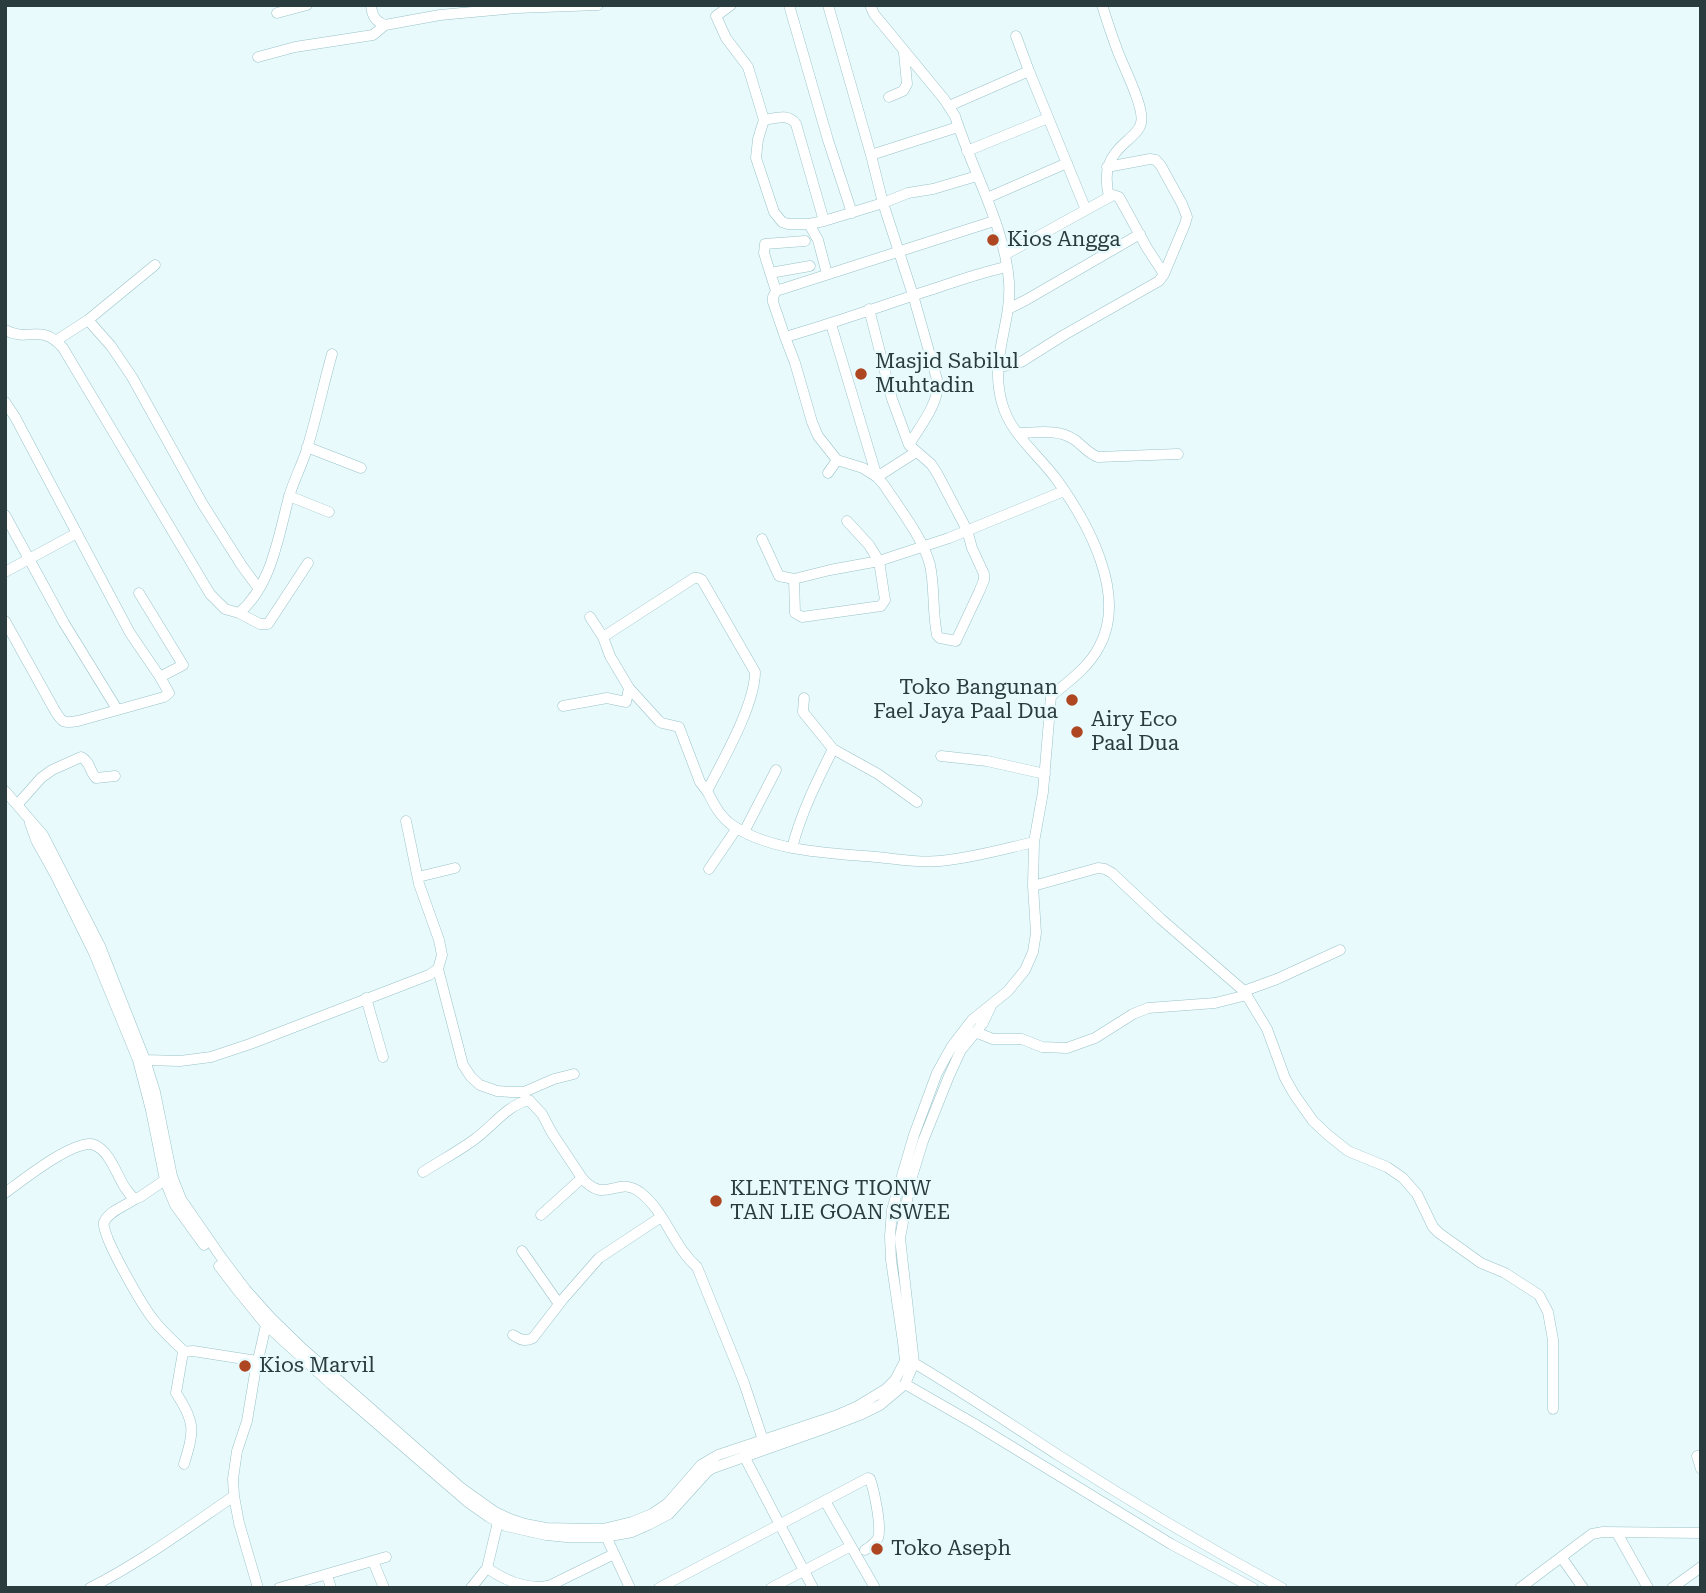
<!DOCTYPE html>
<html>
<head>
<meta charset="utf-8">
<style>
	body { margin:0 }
	#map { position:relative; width:1706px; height:1593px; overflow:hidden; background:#e9fafd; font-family:"Roboto Serif",serif }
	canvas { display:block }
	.frame { position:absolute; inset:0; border:7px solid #2a3c3e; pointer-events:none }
</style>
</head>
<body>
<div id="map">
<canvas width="1706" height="1593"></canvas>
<div class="frame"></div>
</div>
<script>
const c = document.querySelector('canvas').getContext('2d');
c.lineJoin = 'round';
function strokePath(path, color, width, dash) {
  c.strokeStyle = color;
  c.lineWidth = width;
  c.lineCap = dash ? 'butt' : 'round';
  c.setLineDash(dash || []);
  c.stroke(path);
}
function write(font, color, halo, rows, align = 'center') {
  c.font = font + ' "Roboto Serif",serif';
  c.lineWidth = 5;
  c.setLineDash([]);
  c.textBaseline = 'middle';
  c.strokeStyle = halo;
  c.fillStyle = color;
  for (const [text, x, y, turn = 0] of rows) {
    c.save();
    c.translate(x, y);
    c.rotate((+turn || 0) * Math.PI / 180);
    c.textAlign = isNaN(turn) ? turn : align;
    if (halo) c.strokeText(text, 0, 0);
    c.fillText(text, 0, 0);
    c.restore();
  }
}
const minor = new Path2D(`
	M 371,5 C 372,16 375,21 385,25 L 440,15 L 516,8 L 598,5
	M 731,5 L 716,16 L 726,38 L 748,67 L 764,120 L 758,139 L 756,158 L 774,212 L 782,222 L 788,224 L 809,224 L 824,221 L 883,203 L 908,193 L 933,189 L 977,176
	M 789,5 L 828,140 L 852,213
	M 828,5 L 871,155 L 883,203 L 913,295 L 938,383 C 938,405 920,426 909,445
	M 1102,5 C 1107,21 1112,36 1118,52 C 1124,68 1145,108 1141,123 C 1140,130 1133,135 1128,140 C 1108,157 1103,170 1109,197
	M 277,13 L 307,5
	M 1016,36 L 1029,71
	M 258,57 L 295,47 L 373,35 L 385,25
	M 889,97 L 903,91 L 907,84 L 904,53
	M 949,106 L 1029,71 L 1086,210
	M 764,120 C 776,118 788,113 796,124 L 824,221
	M 967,151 L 1048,118
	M 871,155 L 958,127
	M 987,198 L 1067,163
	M 994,221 L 776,291 L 773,297 L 773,302 L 785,337 C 834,323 881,306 930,290 C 955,282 981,272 1007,267
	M 809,224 L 818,240 L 827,274
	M 1006,254 L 1113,195 L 1119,197 L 1147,248 L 1164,274
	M 770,273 L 810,266
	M 776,291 L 764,253 L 765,244 L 805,241
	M 1008,309 L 1026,300 L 1140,234
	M 88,320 L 111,346 L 132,377 L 202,503 L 242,566 L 259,589
	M 831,324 L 877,477 L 916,452
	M 5,330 C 30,343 40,322 63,348 L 210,594 L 225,609 L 239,613 C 272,585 278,537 289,497 C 293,482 301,467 306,452 C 316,420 323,386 332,354
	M 785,337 L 795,363 L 812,422 L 818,436 L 837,460 L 863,468 L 877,477 L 884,485 C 899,508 923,538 930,565 C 935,588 932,610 937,635 L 940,638 L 956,641 L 979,592 L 984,580 L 984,574 L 972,548 L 967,530 L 937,473 L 931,464 L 909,445 L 892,399 L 869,309
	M 57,340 L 88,320 L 155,265
	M 997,368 L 1021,362 L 1064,335 L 1159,281 L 1164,274 L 1185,224 L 1187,217 L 1182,204 L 1161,166 L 1156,160 L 1150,159 L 1107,167
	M 5,402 L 15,417 L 130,633 L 160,677 L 183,665 L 139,593
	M 1018,433 C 1037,433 1058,428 1075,440 C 1083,446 1089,454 1098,457 L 1178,454
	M 307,447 L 361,468
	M 828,473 L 837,460
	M 289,496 L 329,512
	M 5,515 L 64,623 L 117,709
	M 762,539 L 779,576 L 794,579 L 830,570 L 879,561 L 949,538 L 1064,491
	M 5,572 L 77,533
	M 794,579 L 795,613 L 802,617 L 881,606 L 885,600 L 879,561 L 869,545 L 847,521
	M 239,613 L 260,624 L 268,624 L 308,563
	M 590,617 L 603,637 L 694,578 L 698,578 L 702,580 L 755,672 C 755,705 722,762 707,791 C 714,804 720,817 732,825 C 771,852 831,853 876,857 C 898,859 918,863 940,861 C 972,858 1003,849 1034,842
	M 5,621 L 54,709 C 62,722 62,724 78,721 L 164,697 L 169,693 L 160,677
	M 603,637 L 610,656 L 629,688
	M 804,698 L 803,712 L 833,749 L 878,774 L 917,802
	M 563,706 L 607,698 L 626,702 L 629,688 L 659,721 L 662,723 L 679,727 L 700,782 L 707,791
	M 941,756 L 987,761 L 1045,774
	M 5,791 L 43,835 L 100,946 L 145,1060 L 155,1092 L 172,1176 L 181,1199 L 221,1257 L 246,1290 L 271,1318 L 303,1349 L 460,1487 L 495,1512 L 510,1519 L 525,1524 L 546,1528 L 592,1529 L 603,1529 L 632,1522 L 652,1514 L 668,1503 L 701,1465 L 718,1455 L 835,1416 L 858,1406 L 886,1389 L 895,1380 L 905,1361 L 903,1342 L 891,1260 L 890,1236 L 892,1210 L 914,1135 L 937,1073 L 952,1046 L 972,1020 L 1008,991 L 1025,970 L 1033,952 L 1036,933 L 1033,886 L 1034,842 L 1043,792 L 1051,696 C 1069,681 1088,668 1099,647 C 1128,595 1088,523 1057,480 C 1039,455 1010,434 1002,403 C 989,358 1012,325 1009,282 C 1005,226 972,170 955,116 L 944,99 L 874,14 L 870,5
	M 17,805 L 41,778 L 52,770 L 81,757 C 91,762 89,771 96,778 L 115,776
	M 30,823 L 36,840 L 56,876 L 94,953 L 138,1060 L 151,1110 L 165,1180 L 170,1193 L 175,1205 L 204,1245
	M 744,832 L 776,770
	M 792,848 C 801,813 817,781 833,749
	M 709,869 L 737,828
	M 418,877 L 455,868
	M 1033,886 L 1098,868 L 1105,869 L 1112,873 L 1161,919 L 1244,991 L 1267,1029 L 1285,1078 L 1294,1094 L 1313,1121 L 1328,1135 L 1348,1151 L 1387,1167 L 1403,1178 L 1417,1194 L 1433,1227 L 1439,1233 L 1481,1263 L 1505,1273 L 1539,1295 L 1548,1312 L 1553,1340 L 1553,1409
	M 438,969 L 463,1065 L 471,1077 L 480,1085 L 497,1091 L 511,1092 L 524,1092 L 554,1079 L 574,1074
	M 1244,991 L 1277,979 L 1340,950
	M 366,998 L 383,1057
	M 975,1032 L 993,1039 L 1022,1039 L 1042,1047 L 1067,1048 L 1095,1038 L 1133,1014 L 1148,1008 L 1215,1003 L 1247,995
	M 145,1060 L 180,1061 L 211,1057 L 250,1044 L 429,975 L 438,969 L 442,955 L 439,940 L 419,884 L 406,821
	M 423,1172 C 440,1161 459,1151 475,1139 C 493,1126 507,1105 529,1100 L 542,1114 L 552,1133 L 582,1178
	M 5,1193 C 23,1180 69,1143 91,1144 C 98,1145 105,1152 108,1157 C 118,1171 122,1189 135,1199 L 140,1197 L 165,1180
	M 135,1199 C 125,1206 109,1211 104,1222 C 99,1232 144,1308 153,1319 C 162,1331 173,1341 184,1351
	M 541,1215 L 582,1178 C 606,1206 617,1174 641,1193 C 666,1213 673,1246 697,1267 L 744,1383 L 763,1440
	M 522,1251 L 559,1304
	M 219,1266 L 235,1287 L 266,1325 L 331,1384 L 469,1503 L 489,1517 L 506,1526 L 546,1535 L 566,1537 L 605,1537 L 632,1532 L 648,1525 L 669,1514 L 708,1471 L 713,1468 L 823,1429 L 862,1414 L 880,1405 L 905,1384 L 914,1363 L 900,1238 L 911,1180 L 923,1141 L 949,1076 L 961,1050 L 983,1023 L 991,1006
	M 513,1335 C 521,1340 525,1342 533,1338 L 563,1299 L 599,1258 L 661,1217
	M 914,1363 C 963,1392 1010,1424 1058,1455 C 1131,1502 1205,1546 1282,1588
	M 905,1384 L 973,1423 L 1171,1544 L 1253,1588
	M 1701,1455 L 1697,1456 L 1701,1469
	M 744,1456 L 813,1588
	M 184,1464 C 194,1431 196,1423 176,1393 L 183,1352 L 193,1351 L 257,1361
	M 825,1501 L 875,1588
	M 604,1532 L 630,1588
	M 1617,1533 L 1648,1588
	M 1562,1558 L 1583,1588
	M 373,1561 L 384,1588
	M 487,1568 C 506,1581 528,1591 551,1585 L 614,1554
	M 327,1575 L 331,1588
	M 90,1588 C 141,1562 187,1528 234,1496
	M 258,1588 L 239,1523 L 234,1496 L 233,1479 L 237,1451 L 247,1421 L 255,1373 L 266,1325 L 269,1321
	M 279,1588 L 386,1557
	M 471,1588 L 487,1568 L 498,1522
	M 659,1588 L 868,1478 L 870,1479 C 874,1490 882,1527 878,1538 C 875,1543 870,1547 865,1550
	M 771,1588 L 851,1546
	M 1520,1588 L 1592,1534 L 1603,1532 L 1701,1533
	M 1672,1588 L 1701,1567`);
strokePath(minor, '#97c3c8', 11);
strokePath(minor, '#fff', 10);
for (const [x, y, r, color] of [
	[993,240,7,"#ad4621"],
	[861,374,7,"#ad4621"],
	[1072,700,7,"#ad4621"],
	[1077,732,7,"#ad4621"],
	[716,1201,7,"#ad4621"],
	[245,1366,7,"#ad4621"],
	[877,1549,7,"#ad4621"]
]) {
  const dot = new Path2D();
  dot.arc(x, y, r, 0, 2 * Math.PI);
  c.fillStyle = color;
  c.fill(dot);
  strokePath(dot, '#e9fafd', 2.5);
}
write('21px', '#2a3c3e', '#e9fafd', [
	["Kios Angga",1007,240],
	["Masjid Sabilul",875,362],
	["Muhtadin",875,386],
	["Toko Bangunan",1058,688,"right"],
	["Fael Jaya Paal Dua",1058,712,"right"],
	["Airy Eco",1091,720],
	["Paal Dua",1091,744],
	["KLENTENG TIONW",730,1189],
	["TAN LIE GOAN SWEE",730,1213],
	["Kios Marvil",259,1366],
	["Toko Aseph",891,1549]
], 'left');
</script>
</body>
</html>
